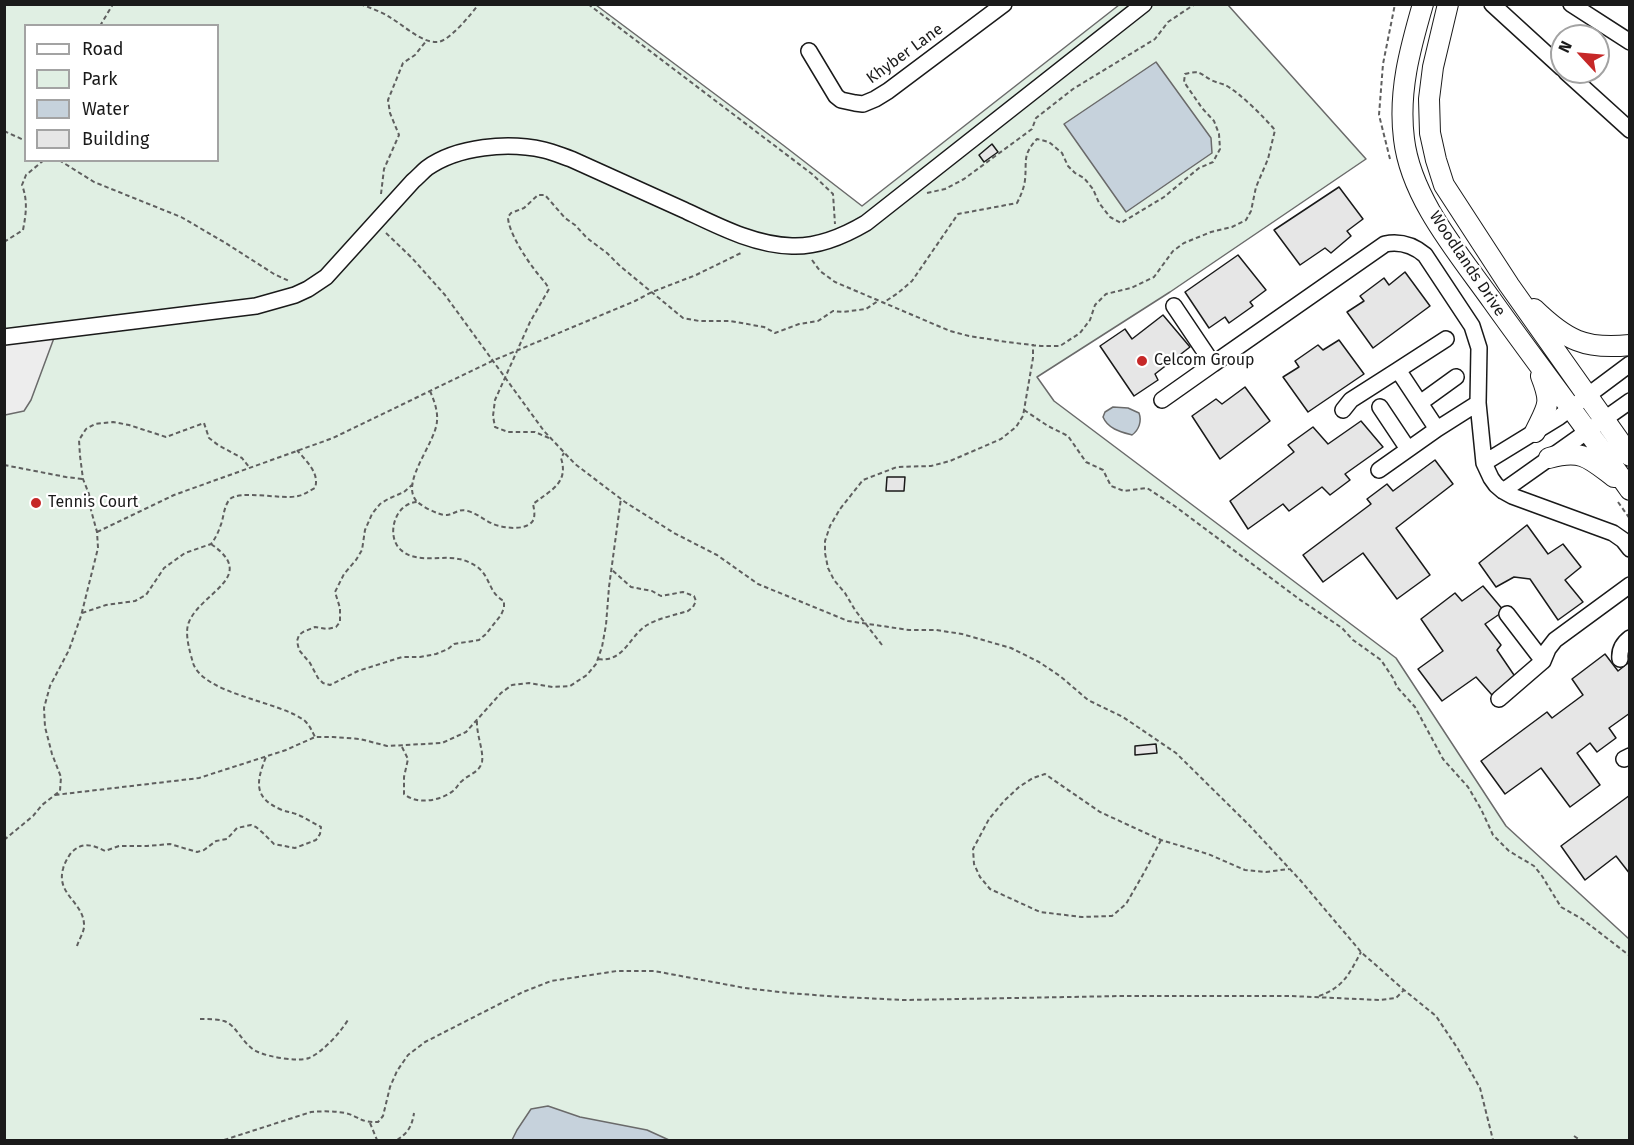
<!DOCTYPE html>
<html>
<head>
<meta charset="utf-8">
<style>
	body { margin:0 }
	#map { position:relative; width:1634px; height:1145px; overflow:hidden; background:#fff; font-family:"Fira Sans",sans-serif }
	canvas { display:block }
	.frame { position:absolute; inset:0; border:6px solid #1a1a1a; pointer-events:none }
	.legend { position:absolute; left:24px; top:24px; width:195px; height:138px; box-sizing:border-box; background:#fff; border:2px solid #a3a3a3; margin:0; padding:8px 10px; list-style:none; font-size:18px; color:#1a1a1a }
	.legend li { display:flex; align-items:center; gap:12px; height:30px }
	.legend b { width:30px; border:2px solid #a3a3a3 }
	.north { position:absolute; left:1550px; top:24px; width:60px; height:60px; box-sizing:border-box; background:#fff; border:2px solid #a3a3a3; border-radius:50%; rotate:296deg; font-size:16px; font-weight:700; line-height:24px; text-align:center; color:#1a1a1a }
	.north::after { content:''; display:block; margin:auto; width:21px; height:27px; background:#c62828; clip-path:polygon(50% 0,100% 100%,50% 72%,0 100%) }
</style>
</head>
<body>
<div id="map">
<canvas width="1634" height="1145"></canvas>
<div class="frame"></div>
<ul class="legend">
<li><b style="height:8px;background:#fff"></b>Road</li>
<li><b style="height:16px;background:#e0efe3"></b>Park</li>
<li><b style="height:16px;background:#c6d2dc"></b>Water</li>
<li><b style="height:16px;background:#e6e6e6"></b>Building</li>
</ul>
<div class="north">N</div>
</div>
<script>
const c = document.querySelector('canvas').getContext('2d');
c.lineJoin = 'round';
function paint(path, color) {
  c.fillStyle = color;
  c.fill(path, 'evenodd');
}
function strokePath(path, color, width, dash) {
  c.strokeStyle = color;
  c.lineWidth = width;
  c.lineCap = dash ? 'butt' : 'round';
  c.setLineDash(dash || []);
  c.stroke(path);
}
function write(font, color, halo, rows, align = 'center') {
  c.font = font + ' "Fira Sans",sans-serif';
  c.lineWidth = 4.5;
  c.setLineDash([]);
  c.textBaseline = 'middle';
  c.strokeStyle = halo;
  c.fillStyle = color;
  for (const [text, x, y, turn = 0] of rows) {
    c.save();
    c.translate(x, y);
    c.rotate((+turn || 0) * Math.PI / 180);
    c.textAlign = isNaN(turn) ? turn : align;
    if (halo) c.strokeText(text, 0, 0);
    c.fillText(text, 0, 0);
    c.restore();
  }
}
const green = new Path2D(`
	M 4,5 L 596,5 L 783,145 L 862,206 L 1119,5 L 1228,5 L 1366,159 L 1170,292 L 1037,377 L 1054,401 L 1396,658 L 1506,826 L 1629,939 L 1629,1140 L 5,1140 ZM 26,26 L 218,26 L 218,160 L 26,160 Z`);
paint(green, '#e0efe3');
strokePath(green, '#6a6a6a', 1.5);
const parking = new Path2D(`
	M 54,338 L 31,400 L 24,411 L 5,415 L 5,344 Z`);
paint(parking, '#ededed');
strokePath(parking, '#6a6a6a', 1.5);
const water = new Path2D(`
	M 1156,62 L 1211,138 L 1212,153 L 1126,212 L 1064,124 Z
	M 1113,407 L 1128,408 L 1139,413 C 1142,421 1139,430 1132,435 C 1121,432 1108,429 1103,417 L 1105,412 Z
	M 548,1106 L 580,1117 L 647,1130 L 669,1140 L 512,1140 L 517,1130 L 531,1109 Z`);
paint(water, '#c6d2dc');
strokePath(water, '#6a6a6a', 1.5);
const building = new Path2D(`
	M 992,144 L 998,152 L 984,162 L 979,155 Z
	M 1339,187 L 1363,219 L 1347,231 L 1351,236 L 1331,253 L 1325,248 L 1300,265 L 1274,230 Z
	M 1238,255 L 1266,290 L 1250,302 L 1253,306 L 1229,323 L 1225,317 L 1209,328 L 1185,292 Z
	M 1405,272 L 1430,306 L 1373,348 L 1347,312 L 1364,301 L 1360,296 L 1384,278 L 1389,285 Z
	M 1163,315 L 1190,347 L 1155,374 L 1158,380 L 1134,396 L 1100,346 L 1125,329 L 1132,339 Z
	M 1339,340 L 1364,374 L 1308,412 L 1283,377 L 1299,367 L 1295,361 L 1318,345 L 1323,350 Z
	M 1245,387 L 1270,421 L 1220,459 L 1192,416 L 1216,399 L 1222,404 Z
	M 1361,421 L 1383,447 L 1345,474 L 1350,480 L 1330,495 L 1322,487 L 1289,511 L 1283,504 L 1248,529 L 1230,501 L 1294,452 L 1288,445 L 1313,427 L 1328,444 Z
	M 1435,460 L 1453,484 L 1396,528 L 1430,575 L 1397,599 L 1363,553 L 1323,582 L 1303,555 L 1371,504 L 1367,499 L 1387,484 L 1393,491 Z
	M 887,477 L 905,477 L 904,491 L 886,491 Z
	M 1527,525 L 1548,554 L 1563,544 L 1581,567 L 1565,580 L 1583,602 L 1558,620 L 1530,579 L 1514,577 L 1496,587 L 1479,563 Z
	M 1483,586 L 1504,611 L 1485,624 L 1501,645 L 1497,650 L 1516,678 L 1492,695 L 1476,677 L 1442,701 L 1418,669 L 1443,651 L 1421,619 L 1455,593 L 1462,601 Z
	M 1605,654 L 1618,671 L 1628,663 L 1630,666 L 1630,713 L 1609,728 L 1616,738 L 1597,752 L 1590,743 L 1577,753 L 1600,785 L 1570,807 L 1541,768 L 1505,794 L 1481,761 L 1547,712 L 1552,718 L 1583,695 L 1572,679 Z
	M 1156,744 L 1157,753 L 1135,755 L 1135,746 Z
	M 1630,795 L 1630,874 L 1616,856 L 1585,880 L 1561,846 Z`);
paint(building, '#e6e6e6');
strokePath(building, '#1a1a1a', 1.5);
const minor = new Path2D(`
	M 1492,4 L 1562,68
	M 1571,4 L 1630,42
	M 809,51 L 836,96 L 841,100 L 855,103 L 863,104 L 875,99 L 888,91 L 1004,4
	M 1566,72 L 1630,130
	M 1174,306 L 1213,364 L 1385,244 C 1400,241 1413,245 1425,255 L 1472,326 L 1479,348 L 1478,403 L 1484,463 L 1491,478 L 1496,485 L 1503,491 L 1512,496 L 1613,533 L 1623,540 L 1630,549
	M 4,337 L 256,306 L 295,295 L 308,289 L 326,277 L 413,181 C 418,177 422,172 427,168 C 458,146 508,142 544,150 C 553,152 562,156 571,159 C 608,176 646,193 684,210 C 718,226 754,245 792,246 C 818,247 844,236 866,223 L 1144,4
	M 1398,370 L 1446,339
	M 1162,400 L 1213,364
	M 1420,403 L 1456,377
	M 1380,407 L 1408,449
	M 1343,410 L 1351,400 L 1398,370 L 1437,429 L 1478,403
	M 1484,463 L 1559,417 L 1630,364
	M 1379,470 L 1437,429
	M 1503,491 L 1630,401
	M 1507,614 L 1543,661
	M 1620,659 C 1619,650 1622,644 1630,638
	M 1499,699 L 1543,661 L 1548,649 L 1555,640 L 1630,585
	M 1624,759 L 1630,756`);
const major = new Path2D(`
	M 1423,4 C 1410,49 1398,92 1404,139 C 1411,199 1459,254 1493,302 C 1538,365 1585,426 1630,490
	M 1448,4 L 1433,67 L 1429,99 L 1430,133 L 1436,160 L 1444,185 L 1509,285 L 1630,456
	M 1534,309 C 1566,340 1585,350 1630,345
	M 1535,432 C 1548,405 1552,404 1541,376
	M 1549,458 C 1582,449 1589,458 1614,477`);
strokePath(minor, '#1a1a1a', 18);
strokePath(major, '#1a1a1a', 22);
strokePath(new Path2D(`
	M 360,4 C 371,8 382,12 391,18 C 403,25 422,43 437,42 C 449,42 471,14 479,4
	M 588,4 L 812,174 L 833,194 L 835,224
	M 100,26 L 113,4
	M 4,131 L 26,141
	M 1390,159 L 1379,115 L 1383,64 L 1395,4
	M 59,160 L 94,182 L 181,217 L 224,242 L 274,274 L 289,281
	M 927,193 L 945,189 L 964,179 L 1032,129 L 1036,118 L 1073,89 L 1155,39 L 1168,22 L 1195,4
	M 381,194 L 384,169 L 399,135 L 390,113 L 388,100 L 403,63 L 415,55 L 427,40
	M 386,233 L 412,258 L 445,295 L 544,431 L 575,464 L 625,502 L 674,533 L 717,555 L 758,584 L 848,621 L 909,630 L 936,630 L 962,634 L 1011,648 L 1039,662 L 1060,676 L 1088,700 L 1123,717 L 1176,753 L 1249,825 L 1301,881 L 1361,952 L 1404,990 L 1436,1016 L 1458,1049 L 1480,1088 L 1493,1140
	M 4,242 L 23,230 C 26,214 28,201 22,185 L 26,175 L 44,160
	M 812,260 L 820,271 L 835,282 L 950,331 L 969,336 L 1007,342 L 1041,346 L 1060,346 L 1080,333 L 1090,320 L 1095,305 L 1106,294 L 1131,288 L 1154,277 L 1173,251 L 1184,243 L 1211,232 L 1232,227 L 1246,220 L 1251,211 L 1256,187 L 1268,159 L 1275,130 C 1264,117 1239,92 1225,85 C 1220,83 1215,82 1211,80 C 1199,73 1200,70 1185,74 L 1184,82 L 1202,108 L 1214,121 L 1219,134 L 1220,149 L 1213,162 L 1199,168 L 1164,197 L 1121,223 L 1110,217 L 1099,203 L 1093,189 L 1084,178 L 1075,173 L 1068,166 L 1062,153 L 1049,142 L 1037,139 C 1022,155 1027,161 1025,180 C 1024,188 1021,195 1017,203 L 958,214 L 912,281 L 898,293 L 883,303
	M 430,391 C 434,400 438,411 437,421 C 436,442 402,480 415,499 C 418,505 440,516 447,515 C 455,514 459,508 468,511 C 478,514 484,520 493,524 C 503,528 524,531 532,522 C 536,517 534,509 533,504 C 551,490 569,483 561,458 L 564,453
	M 1024,410 L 1048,426 L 1068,436 L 1086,462 L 1103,470 L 1111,486 L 1124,491 L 1147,488 L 1176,507 L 1299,599 L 1342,628 L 1353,640 L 1381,660 L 1393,678 L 1397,687 L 1415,707 L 1443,759 L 1468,787 L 1481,809 L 1493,835 L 1509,851 L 1534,866 L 1542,876 L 1561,907 L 1582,919 L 1630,956
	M 549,438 L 535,432 L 508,432 L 495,427 L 493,416 L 495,400 L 530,322 L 549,289 C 545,281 539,276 534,269 C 525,257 508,231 508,217 L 511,213 L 524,208 L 538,195 L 545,195 L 565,218 L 575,225 L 587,238 L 607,253 L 620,266 L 683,318 L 699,321 L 730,321 L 764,327 L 775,333 L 799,324 L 818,321 L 833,311 L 843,312 L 866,309 L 878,301
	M 4,465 L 66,477 L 83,479
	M 413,484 L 404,492 L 388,499 L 380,504 L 372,514 L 365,530 L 362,550 L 356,560 L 344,574 L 335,592 L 340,608 L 340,622 L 336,627 L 327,629 L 315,627 L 303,632 L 299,635 L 297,641 L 299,650 L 310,663 L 318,678 L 323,683 L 330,685 L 358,671 L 402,657 L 420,657 L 436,654 L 448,649 L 454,644 L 479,640 L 486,634 L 501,615 L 504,608 L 504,601 C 488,593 491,576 476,566 C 471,563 465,560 459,559 C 441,555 416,564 401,550 C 385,536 395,502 418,502
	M 1618,502 L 1630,519
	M 97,532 L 174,495 L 333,438 L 492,361 L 635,301 L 652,292 L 696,275 L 743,252
	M 211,544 C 259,577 201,592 189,622 C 184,633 190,652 193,663 C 204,695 280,701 305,721 C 310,726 312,731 315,737
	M 82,613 L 106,605 L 135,601 L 146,595 L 164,568 L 185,553 L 211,544 C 215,539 218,533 220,527 C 224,518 223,509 229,500 C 238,489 282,500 298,496 C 304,495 309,491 315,488 C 320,473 306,461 297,450
	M 882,645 L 855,610 L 845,593 L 834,580 L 828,568 L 825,553 L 825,541 L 830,526 L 840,509 L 863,480 L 897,467 L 931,466 L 950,461 L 1001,439 L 1016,427 L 1023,416 L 1033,358 L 1033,344
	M 598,659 C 624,663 630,635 647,625 C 659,618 675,615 688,611 L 693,607 L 696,601 L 694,596 L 683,592 L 661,596 L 652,591 L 631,587 L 612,570
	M 402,747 L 408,759 L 404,777 L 404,794 C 417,805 440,801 453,791 C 457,788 458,784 462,781 C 469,774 479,773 482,762 C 484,751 476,734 477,720
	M 55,795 L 199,778 L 286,750 L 315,737 L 333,737 L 360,739 L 387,746 L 442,743 L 466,732 L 501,693 L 512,685 L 529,683 L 553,687 L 570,686 L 587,675 L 596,664 L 602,647 L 606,625 L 609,587 L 621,498
	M 4,840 L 33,816 L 42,805 L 60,791 L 61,777 L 52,754 L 45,727 L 44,708 L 50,686 L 69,650 L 81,616 L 98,548 L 97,532 L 91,510 L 89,494 L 83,479 L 80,456 L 79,440 L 86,429 L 95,424 L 113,422 L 129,425 L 166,437 L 204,423 L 209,438 L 218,445 L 242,458 L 249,467
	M 1161,840 L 1145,871 L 1126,904 L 1112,916 L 1082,917 L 1040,912 L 990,889 L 980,877 L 974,864 L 973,849 L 989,819 L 1004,801 L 1019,787 L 1033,778 L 1045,774 L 1100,812 L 1161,840 L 1208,854 L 1245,870 L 1266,872 L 1289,869
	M 77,946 C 79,939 85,931 84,924 C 83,902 56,894 63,869 C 64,864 68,857 71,853 C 82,841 93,845 105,851 L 119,846 L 147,846 L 170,844 L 197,852 L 204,850 L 216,841 L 227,839 L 237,828 L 251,825 L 256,827 L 263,833 L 274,844 L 295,848 L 316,840 L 320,834 L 321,827 C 313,823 304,817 296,814 C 291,812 287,812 282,810 C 253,798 256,782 266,757
	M 1319,996 C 1344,987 1349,974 1361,952
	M 200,1019 C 208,1019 217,1019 224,1021 C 237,1025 243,1046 258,1052 C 269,1057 298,1062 309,1058 C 323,1052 342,1031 349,1018
	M 370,1123 L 377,1140
	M 1574,1136 L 1580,1140
	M 224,1140 L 311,1112 C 322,1111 334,1111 345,1113 C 359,1116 360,1123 378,1122 L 383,1116 L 390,1087 L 397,1071 L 408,1055 L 425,1042 L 523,992 L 551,981 L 617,971 L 654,971 L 745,988 L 788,993 L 841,997 L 904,1000 L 1123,996 L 1291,996 L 1379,1000 L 1396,998 L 1404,990
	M 397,1140 C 408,1133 412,1126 414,1113`), '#5f5f5f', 2, [4.5, 3]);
strokePath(minor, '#fff', 15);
strokePath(major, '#fff', 20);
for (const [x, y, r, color] of [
	[1142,361,6,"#c62828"],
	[36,503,6,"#c62828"]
]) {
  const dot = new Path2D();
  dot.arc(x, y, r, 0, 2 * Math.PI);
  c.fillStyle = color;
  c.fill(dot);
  strokePath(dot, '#fff', 2);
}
write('16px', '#1a1a1a', '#fff', [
	["Khyber Lane",905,54,-36],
	["Woodlands Drive",1467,264,56]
]);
write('16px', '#1a1a1a', '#fff', [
	["Celcom Group",1154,361],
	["Tennis Court",48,503]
], 'left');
</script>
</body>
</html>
